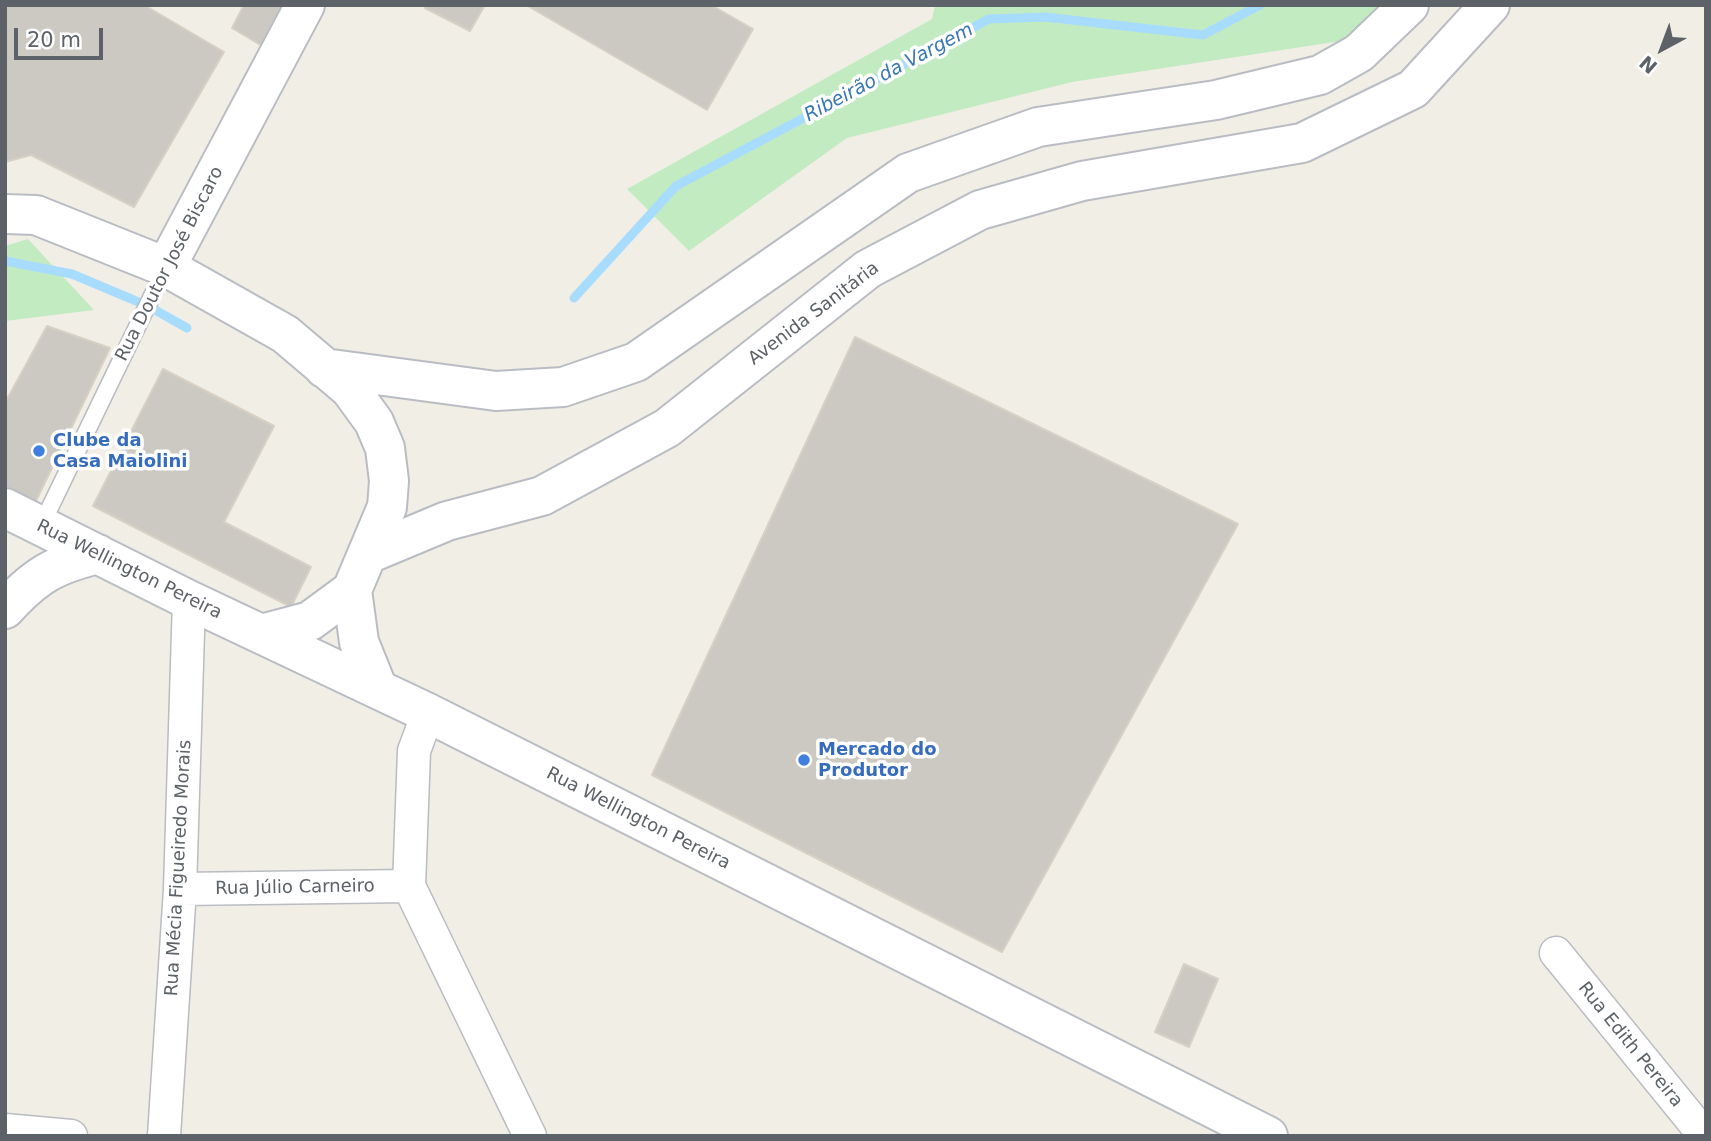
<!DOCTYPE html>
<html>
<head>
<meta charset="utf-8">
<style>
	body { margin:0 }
	#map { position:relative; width:1711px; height:1141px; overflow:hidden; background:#f1eee6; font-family:"DejaVu Sans",sans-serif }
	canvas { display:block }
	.frame { position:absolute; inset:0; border:7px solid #5d6268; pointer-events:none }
	.north { position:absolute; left:1627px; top:14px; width:70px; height:70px; -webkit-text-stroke:5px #fff; paint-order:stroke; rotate:221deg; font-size:19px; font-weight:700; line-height:28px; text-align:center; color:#5d6268 }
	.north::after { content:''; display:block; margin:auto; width:24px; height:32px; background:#5d6268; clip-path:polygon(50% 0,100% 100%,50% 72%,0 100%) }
	.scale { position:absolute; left:14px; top:28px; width:89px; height:32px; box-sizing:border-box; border:4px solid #5d6268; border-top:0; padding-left:9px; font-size:21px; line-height:24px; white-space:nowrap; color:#5d6268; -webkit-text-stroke:5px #fff; paint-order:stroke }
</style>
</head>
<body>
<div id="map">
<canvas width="1711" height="1141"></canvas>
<div class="frame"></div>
<div class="north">N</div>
<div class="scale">20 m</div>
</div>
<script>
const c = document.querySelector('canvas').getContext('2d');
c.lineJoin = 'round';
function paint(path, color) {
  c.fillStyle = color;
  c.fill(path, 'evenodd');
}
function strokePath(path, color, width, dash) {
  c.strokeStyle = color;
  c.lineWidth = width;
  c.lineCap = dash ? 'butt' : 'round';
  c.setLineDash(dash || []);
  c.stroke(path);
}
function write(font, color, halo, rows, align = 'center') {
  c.font = font + ' "DejaVu Sans",sans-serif';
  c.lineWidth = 7;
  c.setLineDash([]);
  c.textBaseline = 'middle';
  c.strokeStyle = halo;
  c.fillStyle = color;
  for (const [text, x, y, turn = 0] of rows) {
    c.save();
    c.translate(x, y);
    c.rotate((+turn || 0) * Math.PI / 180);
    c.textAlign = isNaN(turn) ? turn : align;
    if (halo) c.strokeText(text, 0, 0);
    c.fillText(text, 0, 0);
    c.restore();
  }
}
paint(new Path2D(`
	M 935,5 L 1381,5 L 1361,38 L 1072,82 L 847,138 L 689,251 L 627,189 L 932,19 Z
	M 28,239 L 94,310 L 5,321 L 5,246 Z`), '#c2ebc1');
strokePath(new Path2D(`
	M 5,261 L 72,274 L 148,306 L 187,328
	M 574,298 L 676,186 L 989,19 L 1045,17 L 1203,35 L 1260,5`), '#a8dcff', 9);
const building = new Path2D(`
	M 5,5 L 144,5 L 224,52 L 134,207 L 31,155 L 5,162 Z
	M 244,5 L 293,5 L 269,50 L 232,28 Z
	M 426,5 L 485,5 L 470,31 L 425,8 Z
	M 526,5 L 711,5 L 753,29 L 707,110 Z
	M 47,326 L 110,348 L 34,505 L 5,490 L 5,403 Z
	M 855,337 L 1238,524 L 1002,952 L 652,775 Z
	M 163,369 L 274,426 L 224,522 L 311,567 L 291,607 L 93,506 Z
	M 1184,964 L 1218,979 L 1189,1047 L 1155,1032 Z`);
paint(building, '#ccc9c3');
strokePath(building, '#d7d0c4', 2);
const lane = new Path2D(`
	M 41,526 L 166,267`);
const street = new Path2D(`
	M 428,713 L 414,751 L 409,886 L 530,1136
	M 180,889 L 409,886
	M 1556,953 L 1705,1136
	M 5,1130 L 71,1136
	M 164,1136 L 180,889 L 189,600`);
const secondary = new Path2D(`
	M 5,214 L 36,215 L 166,267 L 285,334 L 350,389 L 374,422 L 385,448 L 389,481 L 387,507 L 352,590 L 359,642 L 378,689
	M 166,267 L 305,5
	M 324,368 L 496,391 L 563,387 L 636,362 L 908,173 L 1038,127 L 1216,100 L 1320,75 L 1359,53 L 1409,5
	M 5,508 L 189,600 L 428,713 L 1268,1136
	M 368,554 L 447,521 L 542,496 L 667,428 L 868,269 L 980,210 L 1082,181 L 1302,143 L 1413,89 L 1490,5
	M 5,609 C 36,575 54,565 98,554
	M 261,634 L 310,621 L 352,590`);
strokePath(lane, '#b9bcc1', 19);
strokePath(street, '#b9bcc1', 35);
strokePath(secondary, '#b9bdc3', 42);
strokePath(lane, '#fff', 16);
strokePath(street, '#fff', 32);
strokePath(secondary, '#fff', 38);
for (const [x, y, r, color] of [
	[39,451,7,"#3f7fe0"],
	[804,760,7,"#3f7fe0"]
]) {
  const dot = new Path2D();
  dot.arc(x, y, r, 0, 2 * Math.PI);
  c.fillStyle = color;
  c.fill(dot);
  strokePath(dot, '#fff', 2.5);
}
write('18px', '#5d6268', '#fff', [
	["Rua Doutor José Biscaro",170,264,-63],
	["Avenida Sanitária",814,314,-37],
	["Rua Wellington Pereira",129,570,26],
	["Rua Wellington Pereira",638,819,27],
	["Rua Mécia Figueiredo Morais",179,868,-87],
	["Rua Júlio Carneiro",295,888,-1],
	["Rua Edith Pereira",1630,1045,51]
]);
write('bold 18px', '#366cbe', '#fff', [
	["Clube da",53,441],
	["Casa Maiolini",53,462],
	["Mercado do",818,750],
	["Produtor",818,771]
], 'left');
write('italic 19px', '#3778b2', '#fff', [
	["Ribeirão da Vargem",889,73,-28]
]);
</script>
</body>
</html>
